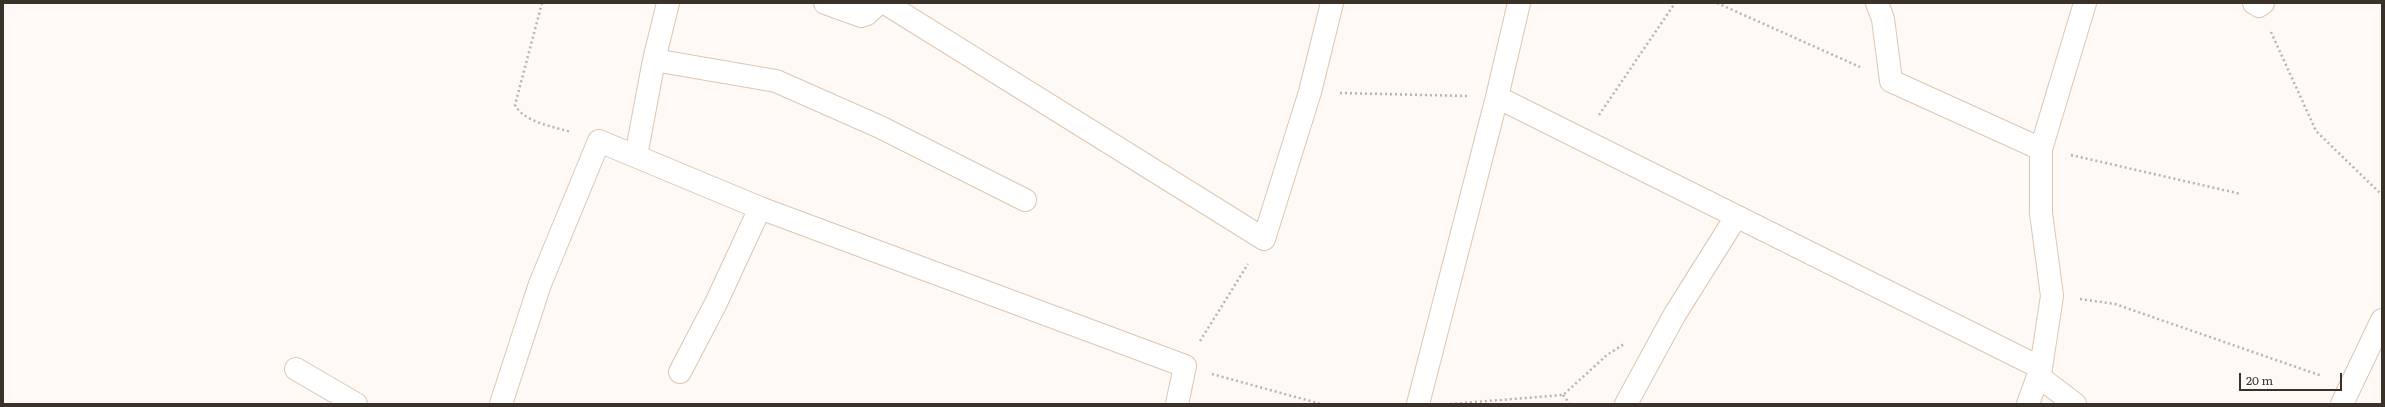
<!DOCTYPE html>
<html>
<head>
<meta charset="utf-8">
<style>
	body { margin:0 }
	#map { position:relative; width:2385px; height:407px; overflow:hidden; background:#fef9f5; font-family:Literata,serif }
	canvas { display:block }
	.frame { position:absolute; inset:0; border:4px solid #3a3229; pointer-events:none }
	.scale { position:absolute; left:2239px; top:373px; width:103px; height:18px; box-sizing:border-box; border:2px solid #3a3229; border-top:0; padding-left:5px; font-size:12px; line-height:14px; white-space:nowrap; color:#3a3229; -webkit-text-stroke:3px #fff; paint-order:stroke }
</style>
</head>
<body>
<div id="map">
<canvas width="2385" height="407"></canvas>
<div class="frame"></div>
<div class="scale">20 m</div>
</div>
<script>
const c = document.querySelector('canvas').getContext('2d');
c.lineJoin = 'round';
function strokePath(path, color, width, dash) {
  c.strokeStyle = color;
  c.lineWidth = width;
  c.lineCap = dash ? 'butt' : 'round';
  c.setLineDash(dash || []);
  c.stroke(path);
}
const street = new Path2D(`
	M 825,3 L 861,16 L 867,14 L 879,3
	M 885,3 L 1264,239 L 1310,92 L 1332,3
	M 1877,3 L 1883,19 L 1891,81 L 2041,149
	M 2254,3 L 2259,6 L 2263,3
	M 654,60 L 776,81 L 880,127 L 1025,200
	M 1497,97 L 2041,368
	M 636,156 L 654,60 L 668,3
	M 296,369 L 356,404
	M 680,372 L 716,303 L 760,208
	M 2038,376 L 2075,404
	M 501,404 L 540,284 L 599,141 L 760,208 L 1185,366 L 1177,404
	M 1418,404 L 1497,97 L 1519,3
	M 1626,404 L 1675,314 L 1736,217
	M 2028,404 L 2041,368 L 2052,296 L 2041,213 L 2041,149 L 2085,3
	M 2342,404 L 2382,320`);
strokePath(street, '#dcc6b0', 24);
strokePath(new Path2D(`
	M 542,3 L 515,105 C 524,122 554,127 571,132
	M 1717,3 L 1860,67
	M 2271,32 L 2316,131 L 2382,195
	M 1340,93 L 1467,96
	M 1599,115 L 1675,3
	M 2071,155 L 2241,194
	M 2080,299 L 2115,304 L 2322,376
	M 1200,341 L 1248,264
	M 1212,374 L 1321,404
	M 1563,395 L 1570,404
	M 1450,404 L 1563,395 L 1607,355 L 1624,344`), '#b9b3ae', 2.5, [2, 3]);
strokePath(street, '#fff', 22);
</script>
</body>
</html>
